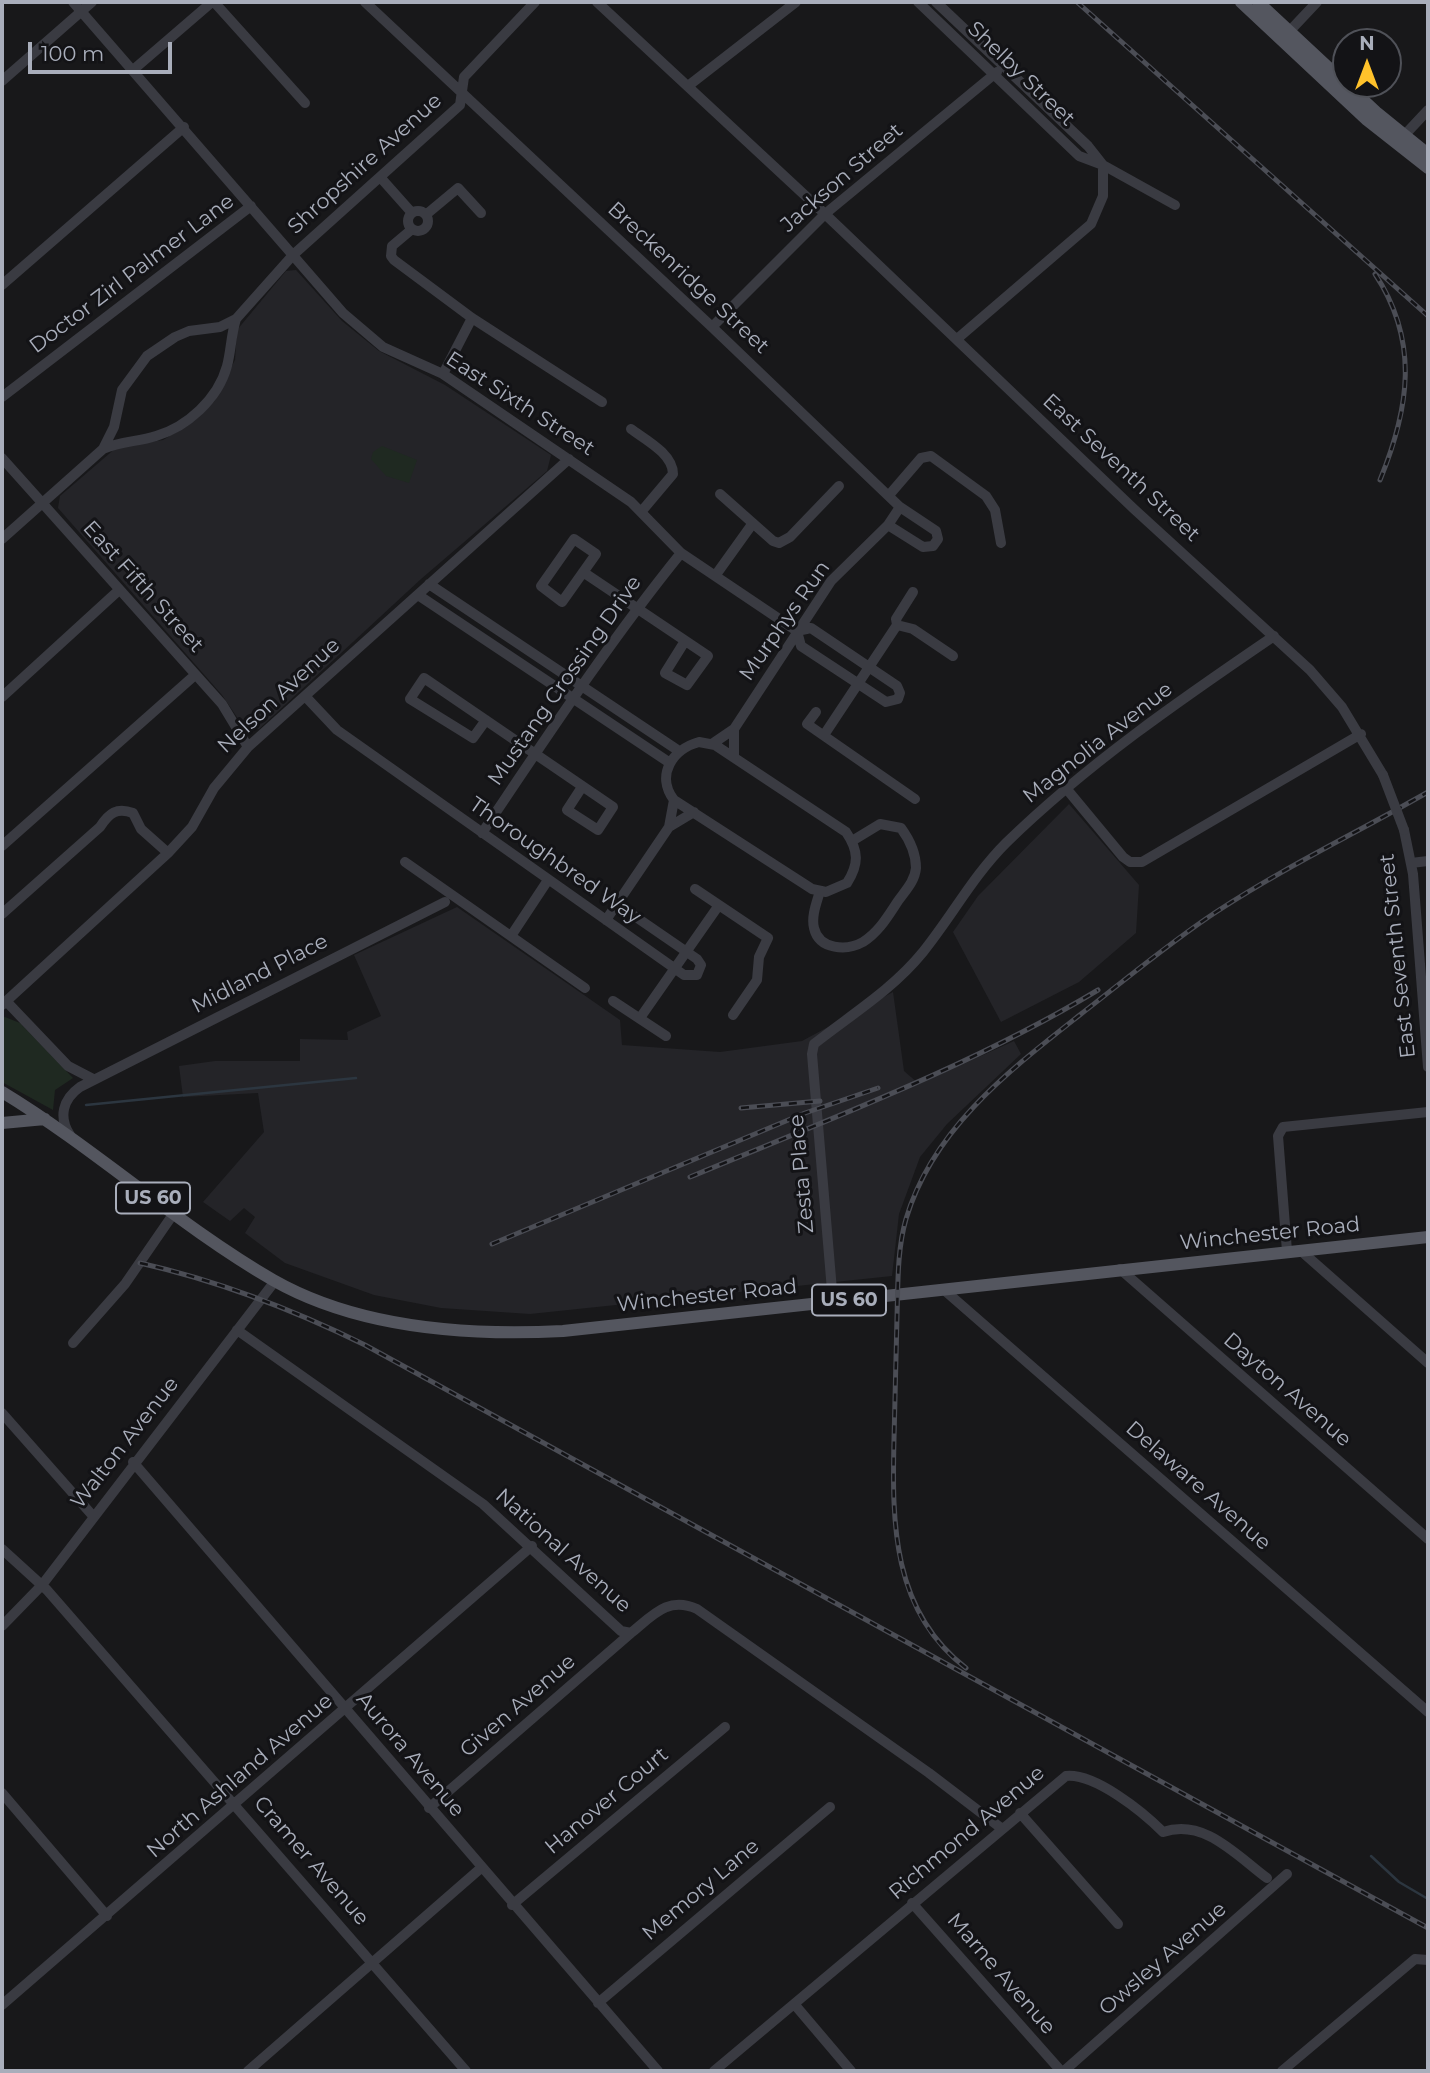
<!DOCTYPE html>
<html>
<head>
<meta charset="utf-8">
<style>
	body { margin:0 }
	#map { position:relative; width:1430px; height:2073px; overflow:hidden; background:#18181a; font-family:Montserrat,sans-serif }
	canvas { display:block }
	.frame { position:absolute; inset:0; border:4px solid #a9aebb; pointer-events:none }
	.north { position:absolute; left:1332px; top:28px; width:70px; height:70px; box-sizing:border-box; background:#131316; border:2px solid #4f5158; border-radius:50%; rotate:0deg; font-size:19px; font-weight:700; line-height:28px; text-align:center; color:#a9aebb }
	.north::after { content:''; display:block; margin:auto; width:24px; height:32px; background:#ffc22b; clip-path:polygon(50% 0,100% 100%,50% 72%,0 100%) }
	.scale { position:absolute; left:28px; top:42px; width:144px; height:32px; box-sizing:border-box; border:4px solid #a9aebb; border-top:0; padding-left:9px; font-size:21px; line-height:24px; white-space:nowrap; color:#a9aebb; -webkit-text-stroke:5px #131316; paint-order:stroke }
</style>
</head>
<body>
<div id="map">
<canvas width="1430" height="2073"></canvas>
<div class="frame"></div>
<div class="north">N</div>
<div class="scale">100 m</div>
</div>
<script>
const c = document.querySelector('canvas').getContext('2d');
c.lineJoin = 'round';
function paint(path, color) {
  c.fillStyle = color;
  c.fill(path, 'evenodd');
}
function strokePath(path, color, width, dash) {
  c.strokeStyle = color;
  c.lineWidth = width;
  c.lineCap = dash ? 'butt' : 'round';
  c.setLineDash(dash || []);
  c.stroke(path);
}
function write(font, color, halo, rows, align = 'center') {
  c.font = font + ' Montserrat,sans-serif';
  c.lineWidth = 6;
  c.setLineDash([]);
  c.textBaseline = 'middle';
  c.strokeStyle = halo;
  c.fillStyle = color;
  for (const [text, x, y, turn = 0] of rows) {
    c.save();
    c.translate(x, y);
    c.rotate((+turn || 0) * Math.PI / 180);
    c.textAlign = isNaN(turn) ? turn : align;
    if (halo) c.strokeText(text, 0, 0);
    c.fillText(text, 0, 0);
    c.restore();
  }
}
paint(new Path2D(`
	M 296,270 L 342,321 L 379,351 L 445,385 L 551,455 L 547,471 L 421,579 L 259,729 L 245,729 L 222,695 L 58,508 L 60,496 L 117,447 L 163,440 L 192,423 L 214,402 L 235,360 L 237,330 L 286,271 Z
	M 1069,804 L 1139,885 L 1136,933 L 1079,982 L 1001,1022 L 953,932 L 978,896 Z
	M 457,907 L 620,1020 L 622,1045 L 720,1052 L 802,1041 L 893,992 L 904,1071 L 919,1084 L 1014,1041 L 1021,1054 L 947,1124 L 920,1157 L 899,1214 L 892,1276 L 530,1314 L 441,1308 L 374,1295 L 285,1263 L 245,1233 L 255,1217 L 244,1208 L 230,1221 L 203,1202 L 264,1132 L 258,1093 L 183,1097 L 179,1066 L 215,1061 L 300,1061 L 300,1039 L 348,1040 L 347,1032 L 381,1016 L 354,955 Z`), '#242428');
paint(new Path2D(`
	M 382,446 L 417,460 L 409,483 L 386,476 L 371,459 L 373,452 Z
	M 5,1017 L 20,1023 L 73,1078 L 55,1090 L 53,1110 L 2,1082 L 2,1018 Z`), '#1f2921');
strokePath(new Path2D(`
	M 86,1105 L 356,1078
	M 1371,1856 L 1399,1882 L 1428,1899`), '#2c3640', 2.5);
strokePath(new Path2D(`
	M 73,2 L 343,313 L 383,347 L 443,374 L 631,502 L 681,553 L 797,631 L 801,646 L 886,702 L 898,699 L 900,693 L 897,686 L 811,628 L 797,631
	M 214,2 L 305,103
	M 365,2 L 712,327 L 900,507 L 936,531 L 938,539 L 933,546 L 923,547 L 888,525
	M 597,2 L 825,214 L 1134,509 L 1310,670 L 1342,707 L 1383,775
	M 918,2 L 1079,156 L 1103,165 L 1088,146 L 936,2
	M 1285,36 L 1317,2
	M 133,70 L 212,2
	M 2,81 L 92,2
	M 688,86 L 796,2
	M 1399,141 L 1428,110
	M 380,177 L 412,213
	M408 221a10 10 0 1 1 20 0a10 10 0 1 1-20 0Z
	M 428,213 L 458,188 L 481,213
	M 411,230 L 392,246 L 391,256 L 394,260 L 472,318 L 602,402
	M 2,285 L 184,127
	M 712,327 L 825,214 L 997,72
	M 957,339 L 1091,224 L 1103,196 L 1103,165 L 1175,205
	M 443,374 L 472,318
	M 2,397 L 251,206
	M 631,429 C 646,440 673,454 673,474 L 641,512
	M 103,449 L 114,427 L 122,390 L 147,356 L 175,337 L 189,331 L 220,327 L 236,319 L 293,255 L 460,105 L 464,77 L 535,2
	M 2,458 L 222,704 L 248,747
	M 720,494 L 773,541 L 779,543 L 790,537 L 839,486
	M 890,494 L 921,458 L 931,456 L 986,496 L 995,510 L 1001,543
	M 2,539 L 103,449 C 121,441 138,442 156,436 C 187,427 218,399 227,366 C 231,351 231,335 236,319
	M 574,539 L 596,554 L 562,602 L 541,586 Z
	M 583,572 L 708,656 L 687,685 L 665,673 L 685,641
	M 715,576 L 753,523
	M 429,584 L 679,751
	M 418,595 L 670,763
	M 897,625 L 913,629 L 953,656
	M 305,696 L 337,730 L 684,975 L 697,975 L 701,965 L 697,959 L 617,904
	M 2,697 L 118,591
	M 816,712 L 807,724 L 915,799
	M 486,720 L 473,738 L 410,699 L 424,678 L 613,807 L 598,830 L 567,810 L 582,787
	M 734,729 L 831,581 L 888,525 L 900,507
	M 824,735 L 897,625 L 896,619 L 913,592
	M 699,742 L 715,745 L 846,832 C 859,851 859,864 847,883 L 826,892 L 812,889 L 674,800 C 655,775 673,749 699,742 Z
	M 712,744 L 734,729 L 734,757
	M 1065,787 L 1123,857 L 1130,862 L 1142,862 L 1361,734
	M 674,800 L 669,827 L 694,812
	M 1404,830 L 1413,874 L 1428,1067
	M 482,833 C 546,738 609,642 681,553
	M 2,846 L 195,675
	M 405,862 L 585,988
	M 1411,863 L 1428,861
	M 695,889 L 768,938 L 759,957 L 757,980 L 733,1015
	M 820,891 C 817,902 811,916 814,928 C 819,950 847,951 863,942 C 879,932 888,916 898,901 C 905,891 915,881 916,868 C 916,853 909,839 901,828 L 880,824 L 852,841
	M 2,914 L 100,827 C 109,813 117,807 133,813 L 141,829 L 168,853
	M 606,920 L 669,827
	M 511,936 L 548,880
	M 6,1001 L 68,1066 L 93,1079
	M 613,1001 L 666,1036
	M 2,1005 L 168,853 L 192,827 L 214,788 L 248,747 L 569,459
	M 640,1018 L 719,905
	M 70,1135 C 58,1117 63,1099 80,1087 L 445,902
	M 1300,1250 L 1428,1363
	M 1287,1251 L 1278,1136 L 1283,1127 L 1428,1112
	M 1120,1269 L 1428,1539
	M 943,1289 L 1428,1712
	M 833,1302 L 812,1054 L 814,1044 C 852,1014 892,990 923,952 C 952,916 973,876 1006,843 C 1087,764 1180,700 1274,636
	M 237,1330 L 483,1504 L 621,1631 L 631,1633 C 653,1615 668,1596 697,1609 L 929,1773 L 1001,1828
	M 73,1343 L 125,1284 L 174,1213
	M 2,1413 L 93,1516
	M 133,1462 L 658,2071
	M 2,1549 L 47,1590 L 466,2071
	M 2,1626 L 42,1585 L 275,1281
	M 2,1793 L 107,1916
	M 429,1808 L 631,1633
	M 1020,1813 L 1118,1924
	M 912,1903 L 1061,2071
	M 512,1905 L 725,1727
	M 598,2003 L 830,1807
	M 2,2005 L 532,1546
	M 795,2005 L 851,2071
	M 248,2071 L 481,1868
	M 714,2071 L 1066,1776 C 1095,1773 1143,1812 1163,1832 C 1204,1818 1236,1855 1267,1878
	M 1064,2071 L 1287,1874
	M 1282,2071 L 1415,1959 L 1428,1960`), '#3a3b42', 10);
strokePath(new Path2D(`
	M 1241,2 L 1367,120 L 1428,168
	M 1258,2 L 1376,112 L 1428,154
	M 2,1092 C 96,1149 178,1225 273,1280 C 359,1329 467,1336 563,1331 L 1428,1237
	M 2,1123 L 45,1119`), '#54565f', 12);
const rail = new Path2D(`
	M 1077,2 L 1428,316
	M 1375,274 C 1420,342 1409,409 1380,480
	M 741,1108 L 820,1101
	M 690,1177 C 827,1120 970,1067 1098,990
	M 492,1244 L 805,1113 L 878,1088
	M 140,1263 C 219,1281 292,1309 365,1345 L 1428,1928
	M 966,1668 C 892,1611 892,1523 894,1439 C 895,1398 896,1358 897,1317 C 898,1285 897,1250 906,1219 C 933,1128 1010,1070 1081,1014 C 1125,980 1169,943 1216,912 C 1283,868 1358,832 1428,792`);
strokePath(rail, '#4b4d55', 5);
strokePath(rail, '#131316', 2.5, [8]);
strokePath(new Path2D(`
	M 1383,775 L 1404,830`), '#3a3b42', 10);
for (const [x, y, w] of [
	[153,1198,74],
	[849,1300,74]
]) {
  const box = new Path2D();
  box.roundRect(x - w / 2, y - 15.5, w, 31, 5);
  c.fillStyle = '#131316';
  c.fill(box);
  strokePath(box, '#a9aebb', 2);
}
write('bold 19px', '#a9aebb', null, [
	["US 60",153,1198],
	["US 60",849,1300]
]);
write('21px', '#a9aebb', '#131316', [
	["Shelby Street",1021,74,44],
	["Shropshire Avenue",365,164,-42],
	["Jackson Street",842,178,-41],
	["Doctor Zirl Palmer Lane",132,274,-37],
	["Breckenridge Street",688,278,43],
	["East Sixth Street",520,404,33],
	["East Seventh Street",1121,468,43],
	["East Fifth Street",143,587,48],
	["Murphys Run",785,621,-55],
	["Mustang Crossing Drive",565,681,-55],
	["Nelson Avenue",279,696,-43],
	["Magnolia Avenue",1098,743,-38],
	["Thoroughbred Way",555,861,35],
	["East Seventh Street",1398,956,-96],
	["Midland Place",260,974,-27],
	["Zesta Place",802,1174,-95],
	["Winchester Road",1270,1234,-6],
	["Winchester Road",707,1296,-6],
	["Dayton Avenue",1287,1390,41],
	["Walton Avenue",125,1443,-52],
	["Delaware Avenue",1198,1486,41],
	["National Avenue",563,1551,42],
	["Given Avenue",518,1706,-41],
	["Aurora Avenue",410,1755,50],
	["North Ashland Avenue",240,1776,-41],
	["Hanover Court",607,1801,-40],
	["Richmond Avenue",967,1833,-40],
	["Cramer Avenue",311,1861,49],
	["Memory Lane",701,1890,-40],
	["Owsley Avenue",1163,1959,-41],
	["Marne Avenue",1001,1974,49]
]);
</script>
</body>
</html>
